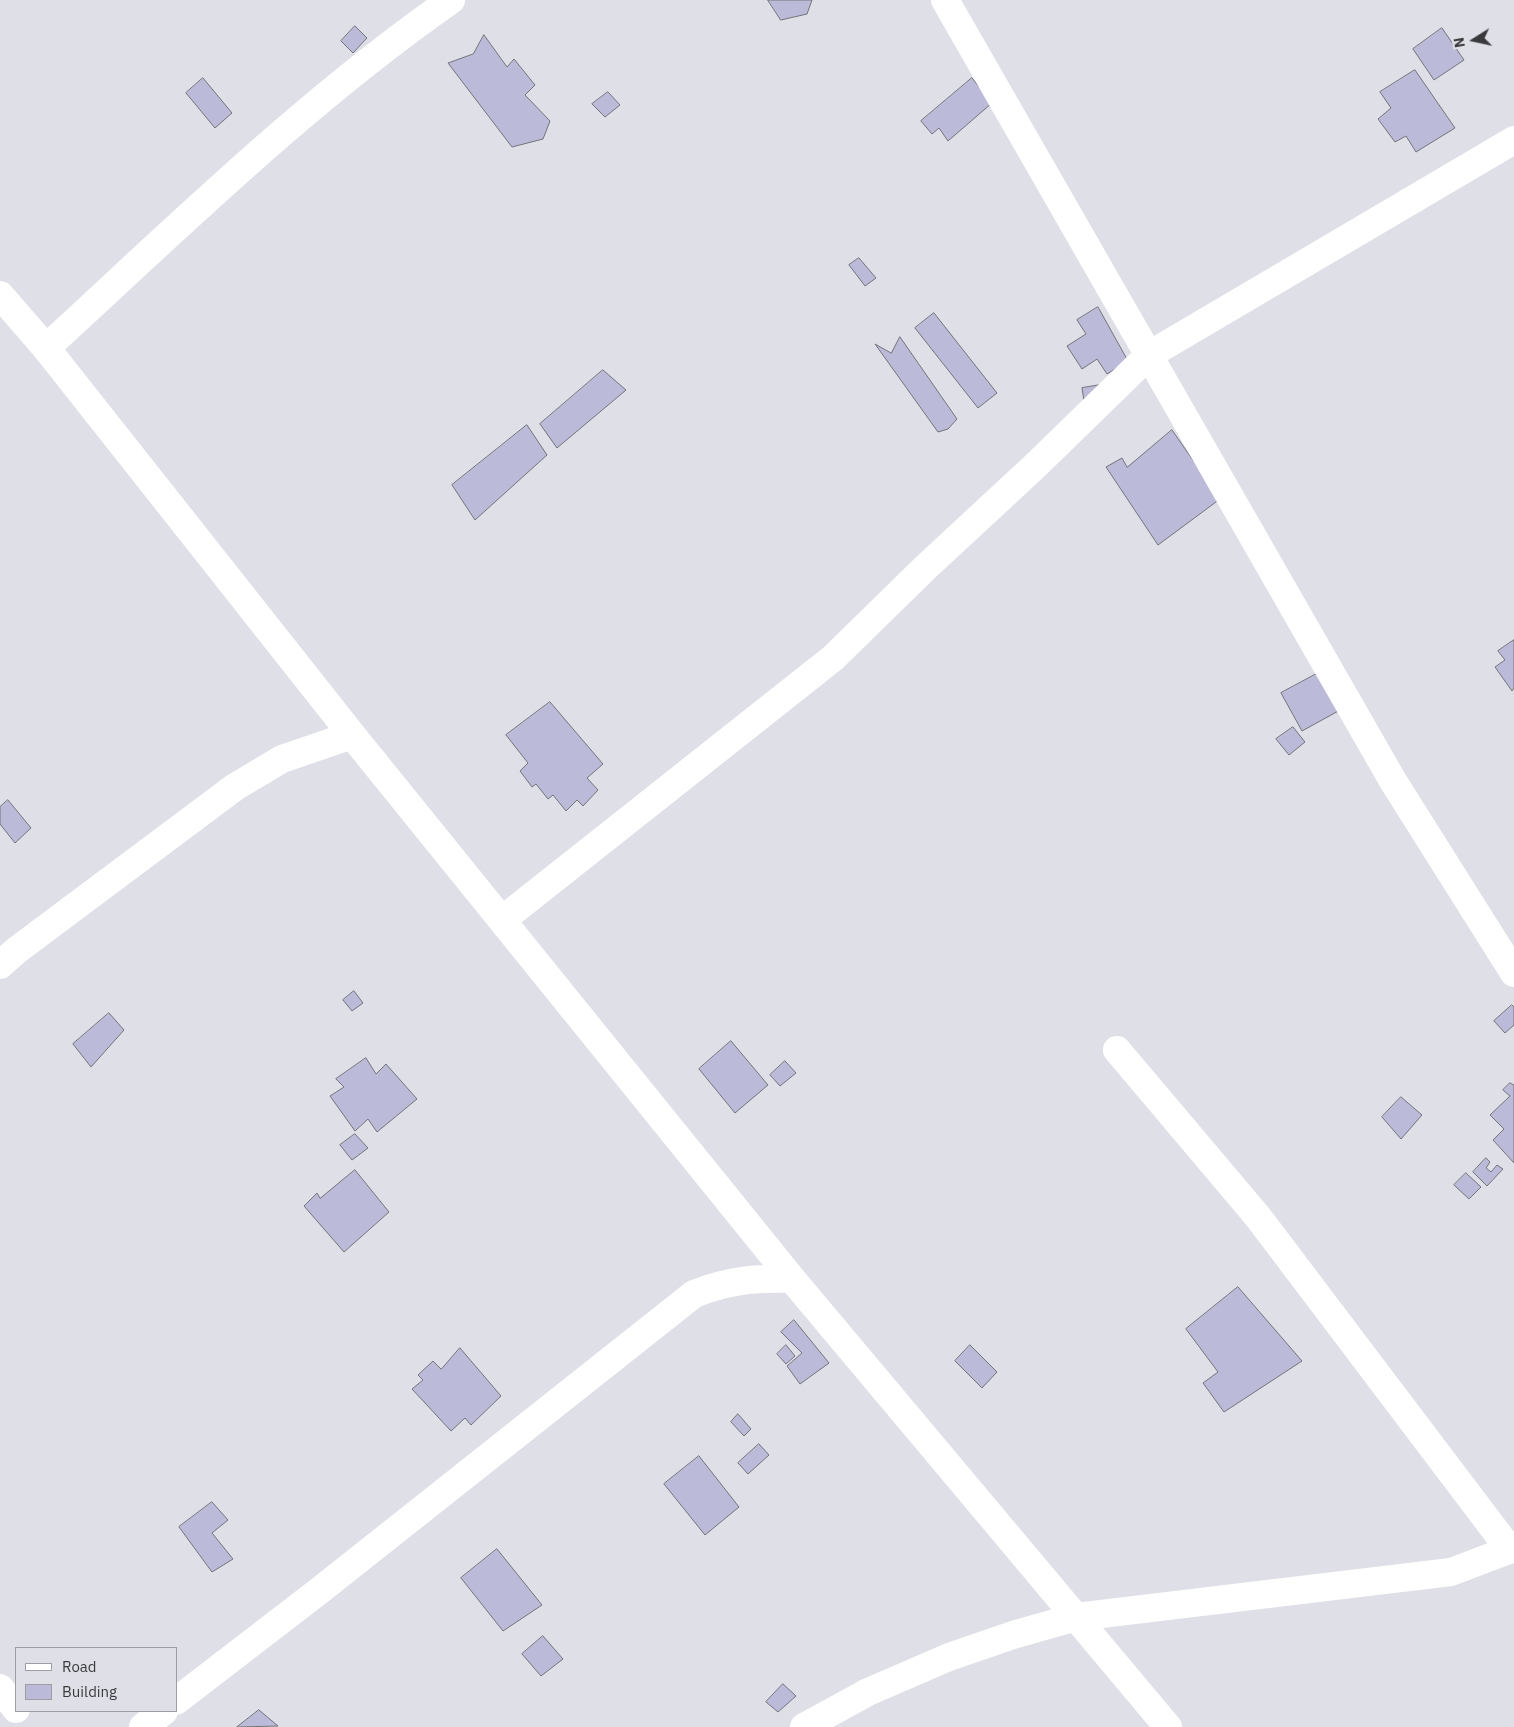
<!DOCTYPE html>
<html>
<head>
<meta charset="utf-8">
<style>
	body { margin:0 }
	#map { position:relative; width:1514px; height:1727px; overflow:hidden; background:#dfdfe7; font-family:"IBM Plex Sans",sans-serif }
	canvas { display:block }
	.legend { position:absolute; left:15px; top:1647px; width:162px; height:65px; box-sizing:border-box; background:#dfdfe7; border:1px solid #9d9da3; margin:0; padding:6px 9px; list-style:none; font-size:15px; color:#3a3a3d }
	.legend li { display:flex; align-items:center; gap:10px; height:25px }
	.legend b { width:25px; border:1px solid #9d9da3 }
	.north { position:absolute; left:1449px; top:15px; width:50px; height:50px; -webkit-text-stroke:4px #dfdfe7; paint-order:stroke; rotate:260deg; font-size:14px; font-weight:700; line-height:20px; text-align:center; color:#3a3a3d }
	.north::after { content:''; display:block; margin:auto; width:18px; height:22px; background:#3a3a3d; clip-path:polygon(50% 0,100% 100%,50% 72%,0 100%) }
</style>
</head>
<body>
<div id="map">
<canvas width="1514" height="1727"></canvas>
<ul class="legend">
<li><b style="height:6px;background:#fff"></b>Road</li>
<li><b style="height:14px;background:#bbbad9"></b>Building</li>
</ul>
<div class="north">N</div>
</div>
<script>
const c = document.querySelector('canvas').getContext('2d');
c.lineJoin = 'round';
function paint(path, color) {
  c.fillStyle = color;
  c.fill(path, 'evenodd');
}
function strokePath(path, color, width, dash) {
  c.strokeStyle = color;
  c.lineWidth = width;
  c.lineCap = dash ? 'butt' : 'round';
  c.setLineDash(dash || []);
  c.stroke(path);
}
const building = new Path2D(`
	M 768,0 L 812,0 L 807,14 L 781,20 Z
	M 355,26 L 367,38 L 353,53 L 341,41 Z
	M 1442,28 L 1464,60 L 1434,80 L 1413,49 Z
	M 484,35 L 507,67 L 514,59 L 535,85 L 525,95 L 550,121 L 543,139 L 512,147 L 448,63 L 473,54 Z
	M 1415,70 L 1455,128 L 1416,152 L 1406,136 L 1395,142 L 1378,119 L 1391,108 L 1380,92 Z
	M 203,78 L 232,113 L 215,128 L 186,93 Z
	M 972,78 L 992,103 L 948,141 L 939,128 L 932,134 L 921,121 Z
	M 608,92 L 620,105 L 605,117 L 592,104 Z
	M 859,258 L 876,278 L 865,286 L 849,265 Z
	M 1098,307 L 1128,361 L 1107,374 L 1097,359 L 1082,369 L 1067,346 L 1086,334 L 1077,320 Z
	M 934,313 L 997,393 L 978,408 L 915,328 Z
	M 900,337 L 957,419 L 948,429 L 938,432 L 875,344 L 891,353 Z
	M 603,370 L 626,390 L 557,448 L 540,424 Z
	M 1112,383 L 1085,407 L 1082,388 Z
	M 527,425 L 547,455 L 475,520 L 452,485 Z
	M 1172,430 L 1220,499 L 1158,545 L 1106,467 L 1122,458 L 1127,467 Z
	M 1514,640 L 1514,688 L 1512,691 L 1495,667 L 1505,660 L 1498,651 Z
	M 1322,671 L 1342,709 L 1302,731 L 1281,693 Z
	M 550,702 L 603,764 L 587,778 L 598,790 L 583,806 L 577,800 L 566,811 L 553,795 L 548,799 L 536,784 L 532,787 L 520,771 L 528,763 L 506,735 Z
	M 1293,727 L 1305,742 L 1289,755 L 1276,739 Z
	M 8,800 L 31,828 L 15,843 L 0,824 L 0,807 Z
	M 354,991 L 363,1003 L 352,1011 L 343,1000 Z
	M 1512,1005 L 1514,1007 L 1514,1025 L 1505,1033 L 1494,1021 Z
	M 109,1013 L 124,1030 L 91,1067 L 73,1044 Z
	M 731,1041 L 768,1085 L 735,1113 L 699,1069 Z
	M 366,1058 L 376,1074 L 386,1064 L 417,1099 L 377,1132 L 368,1119 L 355,1131 L 330,1096 L 344,1087 L 336,1079 Z
	M 785,1061 L 796,1073 L 780,1086 L 770,1075 Z
	M 1510,1083 L 1514,1085 L 1514,1163 L 1493,1140 L 1504,1129 L 1490,1115 L 1510,1096 L 1503,1090 Z
	M 1401,1097 L 1422,1115 L 1401,1139 L 1382,1117 Z
	M 355,1134 L 368,1148 L 352,1160 L 340,1145 Z
	M 1486,1158 L 1490,1162 L 1486,1168 L 1491,1172 L 1497,1165 L 1503,1169 L 1487,1186 L 1473,1172 Z
	M 355,1170 L 389,1212 L 344,1252 L 304,1206 L 317,1193 L 320,1198 Z
	M 1466,1173 L 1481,1187 L 1469,1199 L 1454,1185 Z
	M 1238,1287 L 1302,1361 L 1224,1412 L 1203,1383 L 1218,1372 L 1186,1329 Z
	M 794,1320 L 829,1363 L 800,1384 L 787,1366 L 802,1353 L 781,1332 Z
	M 786,1345 L 795,1356 L 786,1364 L 777,1354 Z
	M 970,1345 L 997,1372 L 982,1388 L 955,1361 Z
	M 460,1348 L 501,1396 L 471,1425 L 465,1418 L 451,1431 L 412,1389 L 423,1380 L 418,1375 L 433,1361 L 441,1369 Z
	M 738,1414 L 751,1429 L 744,1436 L 731,1422 Z
	M 759,1444 L 769,1455 L 748,1474 L 738,1463 Z
	M 699,1456 L 739,1507 L 705,1535 L 664,1484 Z
	M 212,1502 L 228,1520 L 212,1533 L 233,1559 L 212,1572 L 179,1527 Z
	M 497,1549 L 542,1605 L 503,1631 L 461,1578 Z
	M 543,1636 L 563,1659 L 541,1676 L 522,1654 Z
	M 783,1684 L 796,1696 L 778,1712 L 766,1702 Z
	M 259,1710 L 278,1726 L 237,1727 Z`);
paint(building, '#bbbad9');
strokePath(building, '#73737a', 1);
strokePath(new Path2D(`
	M 945,0 L 1393,781 L 1514,973
	M 0,295 L 46,348 L 352,735 L 792,1279 L 1168,1727
	M 46,348 C 177,228 305,102 451,0
	M 502,920 L 833,658 L 925,568 L 1036,465 L 1149,355 L 1514,140
	M 0,965 L 17,950 L 235,787 L 282,759 L 352,735
	M 1117,1050 L 1258,1217 L 1510,1550
	M 0,1688 L 16,1709
	M 176,1701 L 319,1591 L 694,1294 C 729,1280 755,1278 792,1279
	M 143,1727 L 164,1711
	M 804,1727 L 868,1692 L 949,1657 L 1013,1635 L 1076,1617 L 1451,1572 L 1514,1548`), '#fff', 28);
</script>
</body>
</html>
